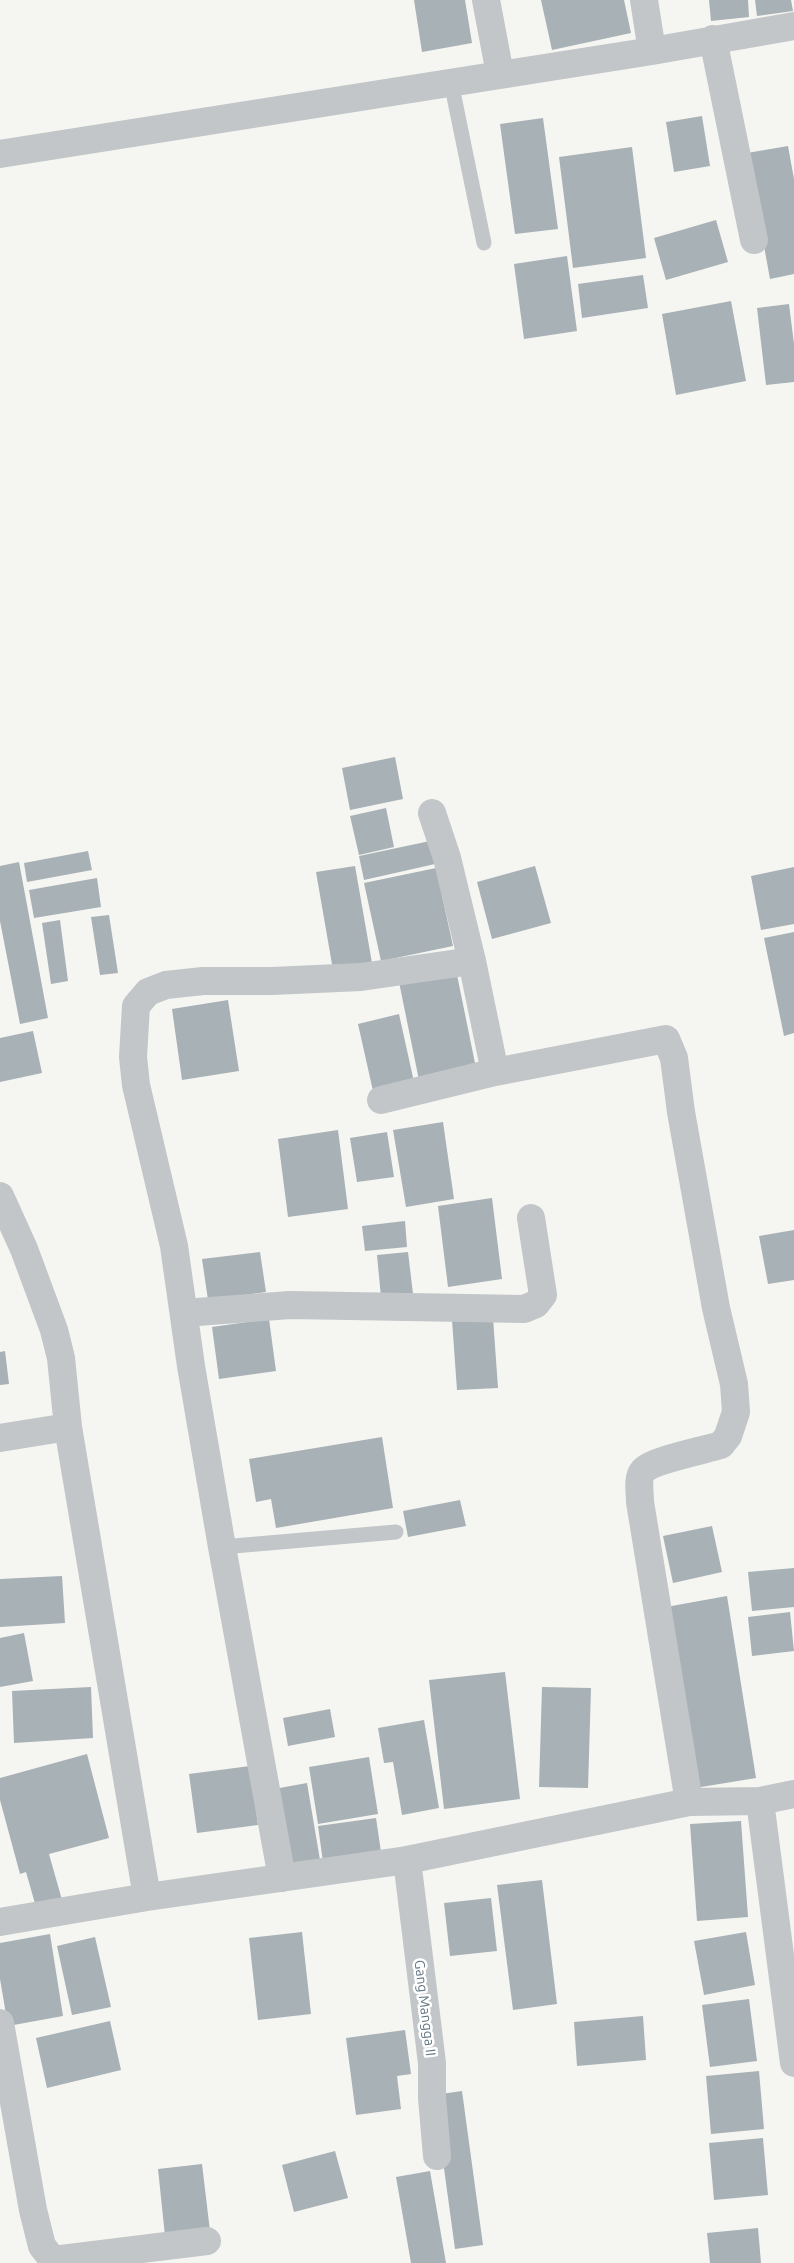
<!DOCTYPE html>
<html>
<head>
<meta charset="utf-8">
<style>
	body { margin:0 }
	canvas { display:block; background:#f5f5f1 }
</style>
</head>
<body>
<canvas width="794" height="2263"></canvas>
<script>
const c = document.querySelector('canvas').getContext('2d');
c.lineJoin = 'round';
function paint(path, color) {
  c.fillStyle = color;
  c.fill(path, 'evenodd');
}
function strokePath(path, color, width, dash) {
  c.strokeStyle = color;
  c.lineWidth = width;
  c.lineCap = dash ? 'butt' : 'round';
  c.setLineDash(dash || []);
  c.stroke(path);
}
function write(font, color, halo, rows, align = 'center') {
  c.font = font + ' Ubuntu,sans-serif';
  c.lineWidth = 5;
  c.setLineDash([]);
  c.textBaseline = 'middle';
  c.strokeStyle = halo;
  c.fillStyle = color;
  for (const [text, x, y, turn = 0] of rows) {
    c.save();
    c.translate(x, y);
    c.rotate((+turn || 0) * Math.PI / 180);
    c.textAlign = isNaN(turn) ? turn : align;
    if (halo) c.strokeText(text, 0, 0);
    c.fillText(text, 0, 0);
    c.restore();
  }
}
paint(new Path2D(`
	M 414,0 L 465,0 L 472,43 L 422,52 Z
	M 541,0 L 624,0 L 631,33 L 552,50 Z
	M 709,0 L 748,0 L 749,17 L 711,21 Z
	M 755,0 L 791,0 L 793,11 L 757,16 Z
	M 702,116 L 710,166 L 674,172 L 666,122 Z
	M 543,118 L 558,229 L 515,234 L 500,124 Z
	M 788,146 L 794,179 L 794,274 L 770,279 L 747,153 Z
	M 632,147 L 646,258 L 573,268 L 559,157 Z
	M 716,220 L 728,262 L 666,280 L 654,238 Z
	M 567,256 L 577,331 L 524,339 L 514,264 Z
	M 643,275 L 648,308 L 582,318 L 578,284 Z
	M 731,301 L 746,381 L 676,395 L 662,314 Z
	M 789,304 L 794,344 L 794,382 L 766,385 L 757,308 Z
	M 395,757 L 403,799 L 350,810 L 342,768 Z
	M 386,808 L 394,847 L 359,855 L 350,816 Z
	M 430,841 L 435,864 L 364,880 L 359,856 Z
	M 88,851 L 92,870 L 27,882 L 24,863 Z
	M 19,862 L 48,1018 L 20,1024 L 0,921 L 0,866 Z
	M 355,866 L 372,963 L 333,970 L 316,872 Z
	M 535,866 L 551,923 L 492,939 L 477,882 Z
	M 794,867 L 794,924 L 761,930 L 751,876 Z
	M 436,868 L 453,946 L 381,961 L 364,883 Z
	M 97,878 L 101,907 L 34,918 L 29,890 Z
	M 109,915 L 118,973 L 100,975 L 91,917 Z
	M 60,920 L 68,981 L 51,984 L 42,923 Z
	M 794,932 L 794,1033 L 784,1036 L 764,938 Z
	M 456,970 L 477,1073 L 420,1085 L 399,982 Z
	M 228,1000 L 239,1071 L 182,1080 L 172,1009 Z
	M 399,1014 L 414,1082 L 373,1091 L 358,1024 Z
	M 33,1031 L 42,1073 L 0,1082 L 0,1038 Z
	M 443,1122 L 454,1199 L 406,1207 L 393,1130 Z
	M 338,1130 L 348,1209 L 288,1217 L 278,1139 Z
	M 387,1132 L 394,1177 L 357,1182 L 350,1138 Z
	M 492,1198 L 502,1279 L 448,1287 L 438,1206 Z
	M 405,1221 L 407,1247 L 365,1251 L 362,1226 Z
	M 794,1230 L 794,1280 L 768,1284 L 759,1236 Z
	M 260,1252 L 266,1292 L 208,1300 L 202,1259 Z
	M 408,1252 L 413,1294 L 381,1297 L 377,1255 Z
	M 493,1318 L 498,1388 L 457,1390 L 452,1320 Z
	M 269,1319 L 276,1371 L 219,1379 L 212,1327 Z
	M 5,1351 L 9,1384 L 0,1385 L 0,1352 Z
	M 382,1437 L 393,1508 L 276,1528 L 271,1499 L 256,1502 L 249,1459 Z
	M 460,1500 L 466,1526 L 408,1537 L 403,1511 Z
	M 712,1526 L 722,1572 L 673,1583 L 663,1536 Z
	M 794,1568 L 794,1607 L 752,1611 L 748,1572 Z
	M 62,1576 L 65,1623 L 0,1627 L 0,1579 Z
	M 727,1596 L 756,1778 L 695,1788 L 666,1607 Z
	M 790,1612 L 794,1651 L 752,1656 L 748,1617 Z
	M 24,1633 L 33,1681 L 0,1687 L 0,1638 Z
	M 505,1672 L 520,1799 L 444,1809 L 429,1680 Z
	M 91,1687 L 93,1738 L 14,1743 L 12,1691 Z
	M 542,1687 L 591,1688 L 588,1788 L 539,1787 Z
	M 330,1709 L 335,1737 L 288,1746 L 283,1718 Z
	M 424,1720 L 439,1808 L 402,1815 L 393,1762 L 384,1763 L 378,1728 Z
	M 87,1754 L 109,1838 L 49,1854 L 62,1900 L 36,1907 L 26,1872 L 20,1874 L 0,1800 L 0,1778 Z
	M 369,1757 L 378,1814 L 318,1824 L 309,1767 Z
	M 250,1766 L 258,1825 L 197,1833 L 189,1774 Z
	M 307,1783 L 320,1860 L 287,1866 L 274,1789 Z
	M 376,1818 L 381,1852 L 323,1862 L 318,1826 Z
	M 741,1821 L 748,1917 L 697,1921 L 690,1824 Z
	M 542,1880 L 557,2004 L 513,2010 L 497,1885 Z
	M 491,1898 L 497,1951 L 450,1956 L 444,1903 Z
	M 302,1932 L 311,2014 L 258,2020 L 249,1938 Z
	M 746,1932 L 755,1985 L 704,1995 L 694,1941 Z
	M 50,1934 L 63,2016 L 8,2026 L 0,1979 L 0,1943 Z
	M 95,1937 L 111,2007 L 72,2015 L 57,1946 Z
	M 749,1999 L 757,2061 L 710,2067 L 702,2005 Z
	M 643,2016 L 646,2060 L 577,2066 L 574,2022 Z
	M 110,2021 L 121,2070 L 47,2088 L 36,2038 Z
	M 405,2030 L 411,2074 L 397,2076 L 401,2109 L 356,2115 L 346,2038 Z
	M 759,2071 L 764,2129 L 711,2134 L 706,2076 Z
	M 462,2091 L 483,2245 L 455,2249 L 434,2095 Z
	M 763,2138 L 768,2195 L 714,2200 L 709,2143 Z
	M 335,2151 L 348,2198 L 294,2212 L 282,2165 Z
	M 202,2164 L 210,2231 L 165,2236 L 158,2169 Z
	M 430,2171 L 446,2263 L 411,2263 L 396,2177 Z
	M 758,2228 L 761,2263 L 710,2263 L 707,2233 Z`), '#a8b1b6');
strokePath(new Path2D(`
	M 451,82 L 484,243
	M 222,1547 L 396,1532`), '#c2c6c9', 15);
strokePath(new Path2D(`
	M 486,0 L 500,74
	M 644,0 L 652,51
	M 713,39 L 754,240
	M 0,154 L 652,51 L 794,26
	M 472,961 L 495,1072
	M 381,1100 L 495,1072 L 666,1039 L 674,1058 L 681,1112 L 716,1308 L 734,1384 L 736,1412 L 728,1436 L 721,1445 C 705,1450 652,1460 643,1471 C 637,1478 640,1493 640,1502 L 689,1802
	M 0,1196 L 24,1249 L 54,1330 L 61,1358 L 68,1427 L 147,1897
	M 184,1313 L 290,1305 L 524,1309 L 536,1304 L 543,1295 L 531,1218
	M 0,1438 L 68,1427
	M 760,1801 L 794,2063
	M 407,1860 L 432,2063 L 432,2098 L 437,2156
	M 282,1878 L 222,1547 L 191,1366 L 174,1246 L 136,1085 L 133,1057 L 136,1006 L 148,992 L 166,985 L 203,981 L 272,981 L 361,977 L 472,961 L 447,858 L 432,813
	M 0,1922 L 147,1897 L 407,1860 L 689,1802 L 760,1801 L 794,1794
	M 0,2023 L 33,2210 L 42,2246 L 53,2260 L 207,2241`), '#c2c6c9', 28);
write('14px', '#637683', '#fff', [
	["Gang Mangga II",425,2008,83]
]);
</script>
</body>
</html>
